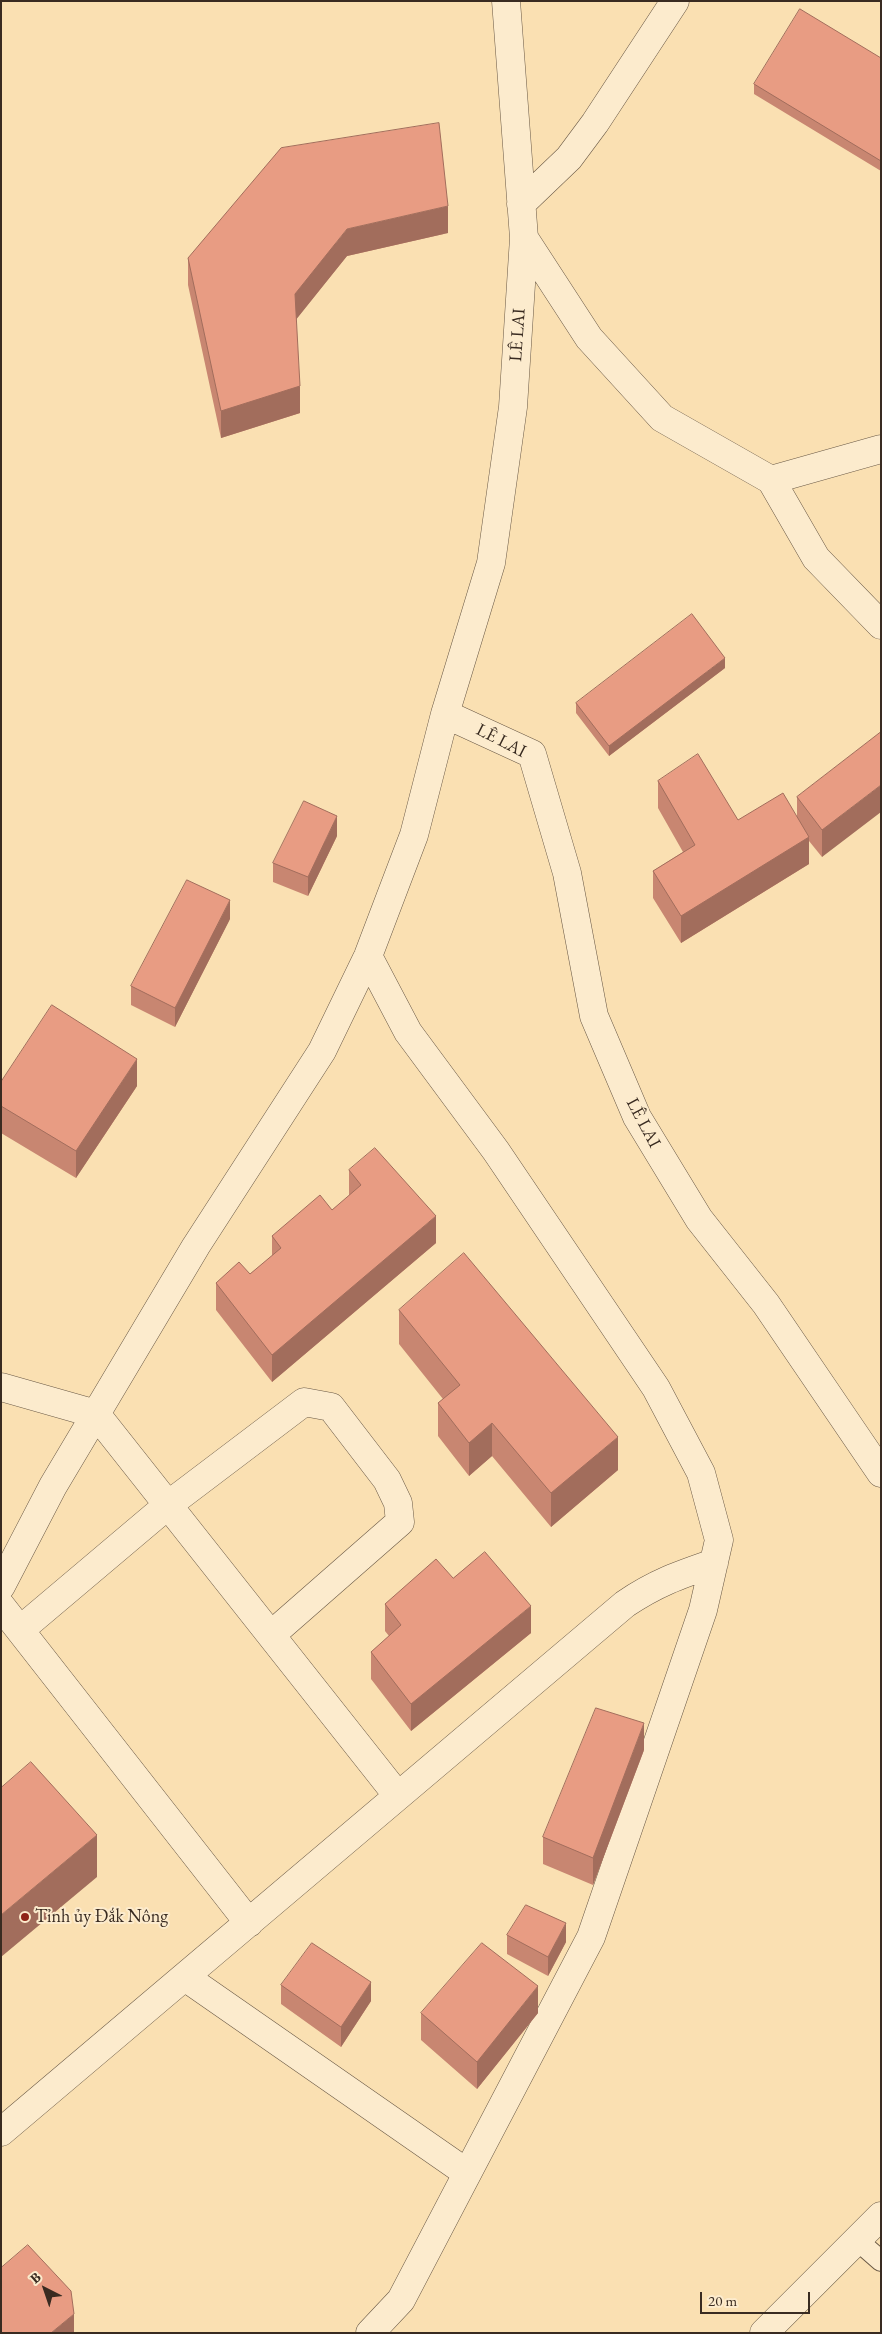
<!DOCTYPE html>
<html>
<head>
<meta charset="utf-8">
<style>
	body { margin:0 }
	#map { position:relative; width:882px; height:2334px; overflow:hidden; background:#fae0b2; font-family:"EB Garamond",serif }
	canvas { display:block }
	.frame { position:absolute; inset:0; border:2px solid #392b21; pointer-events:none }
	.north { position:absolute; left:20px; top:2264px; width:50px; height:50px; -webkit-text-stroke:4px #fcebcd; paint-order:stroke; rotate:319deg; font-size:14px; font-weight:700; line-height:20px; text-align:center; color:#392b21 }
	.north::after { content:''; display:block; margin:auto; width:18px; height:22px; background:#392b21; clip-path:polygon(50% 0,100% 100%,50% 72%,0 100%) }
	.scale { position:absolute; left:700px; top:2292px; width:110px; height:22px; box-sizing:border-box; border:2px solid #392b21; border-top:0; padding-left:6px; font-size:15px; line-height:18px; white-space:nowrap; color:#392b21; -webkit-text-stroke:4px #fcebcd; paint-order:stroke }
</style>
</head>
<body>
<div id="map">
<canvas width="882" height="2334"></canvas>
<div class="frame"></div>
<div class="north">B</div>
<div class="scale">20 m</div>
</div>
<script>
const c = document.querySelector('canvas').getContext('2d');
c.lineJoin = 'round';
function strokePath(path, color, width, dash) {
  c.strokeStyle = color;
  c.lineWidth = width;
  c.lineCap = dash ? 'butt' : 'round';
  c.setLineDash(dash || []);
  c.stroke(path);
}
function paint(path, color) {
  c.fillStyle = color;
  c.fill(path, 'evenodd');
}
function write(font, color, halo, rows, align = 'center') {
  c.font = font + ' "EB Garamond",serif';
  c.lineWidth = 4;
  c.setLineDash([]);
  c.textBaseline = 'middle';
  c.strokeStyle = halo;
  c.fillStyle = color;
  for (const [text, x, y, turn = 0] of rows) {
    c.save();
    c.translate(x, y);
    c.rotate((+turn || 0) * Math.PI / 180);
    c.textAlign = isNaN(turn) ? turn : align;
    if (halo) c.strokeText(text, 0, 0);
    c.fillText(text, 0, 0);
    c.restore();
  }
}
const service = new Path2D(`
	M 857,2240 L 881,2261`);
const minor = new Path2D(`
	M 506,1 L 524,238 L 513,407 L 491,563 L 445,714 L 532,754 L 567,873 L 594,1016 L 637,1117 L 699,1219 L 766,1304 L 881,1473
	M 521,204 L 569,158 L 595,123 L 675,1
	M 524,238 L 589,338 L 662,418 L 771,480 L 816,558 L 881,625
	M 771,480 L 881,449
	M 368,956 L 408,1032 L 496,1151 L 656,1388 L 701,1473 L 719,1540 L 703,1610 L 591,1937 L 401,2300 L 370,2333
	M 1,1387 L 96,1414 L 398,1796
	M 1,1586 L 53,1486 L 196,1246 L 322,1051 L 368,956 L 414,835 L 445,714
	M 1,1606 L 249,1923
	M 20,1630 L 168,1505 L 304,1402 L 331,1407 L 387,1480 L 398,1503 L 400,1522 L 271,1635
	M 185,1977 L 467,2173
	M 1,2132 L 625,1604 C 656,1583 679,1575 714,1563
	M 764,2333 L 881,2216`);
strokePath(service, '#695845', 22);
strokePath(minor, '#695845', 29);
strokePath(service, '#fcebcd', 20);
strokePath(minor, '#fcebcd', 28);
paint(new Path2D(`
	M 881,58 L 881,171 L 754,94 L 754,84 Z
	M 448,233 L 347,256 L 296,319 L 300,413 L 221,438 L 188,285 L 188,258 Z
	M 725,668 L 609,756 L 576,713 L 576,703 Z
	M 881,732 L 822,857 L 809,841 L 809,864 L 681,943 L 653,898 L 653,871 L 683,852 L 658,808 L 658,781 L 738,820 L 797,816 L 797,797 Z
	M 337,836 L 308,896 L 273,882 L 273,863 Z
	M 230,919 L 175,1027 L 131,1005 L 131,986 Z
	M 1,1082 L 137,1086 L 76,1178 L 1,1133 Z
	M 349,1170 L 436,1243 L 272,1382 L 216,1310 L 216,1283 L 250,1274 L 272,1256 L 272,1236 L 332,1210 L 349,1196 Z
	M 399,1310 L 618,1470 L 551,1527 L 492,1456 L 469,1476 L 438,1436 L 438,1403 L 443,1399 L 399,1344 Z
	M 453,1578 L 531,1633 L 411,1731 L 371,1679 L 371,1652 L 389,1636 L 385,1631 L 385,1604 Z
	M 644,1750 L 593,1885 L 543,1864 L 543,1837 Z
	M 507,1935 L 566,1942 L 548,1976 L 507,1954 Z
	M 281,1985 L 371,2001 L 341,2047 L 281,2004 Z
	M 421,2013 L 538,2013 L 477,2089 L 421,2040 Z`), '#c88671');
paint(new Path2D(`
	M 448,206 L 448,233 L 347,256 L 295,321 L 295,294 L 347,229 Z
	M 300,386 L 300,413 L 221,438 L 221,411 Z
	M 725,658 L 725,668 L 609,756 L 609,746 Z
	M 881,785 L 881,812 L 822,857 L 822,830 Z
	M 337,816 L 337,836 L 308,896 L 308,877 Z
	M 809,837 L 809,864 L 681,943 L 681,916 Z
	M 230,900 L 230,919 L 175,1027 L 175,1008 Z
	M 137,1059 L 137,1086 L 76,1178 L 76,1151 Z
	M 436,1216 L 436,1243 L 272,1382 L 272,1355 Z
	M 492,1423 L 492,1456 L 469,1476 L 469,1443 Z
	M 618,1437 L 618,1470 L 551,1527 L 551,1493 Z
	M 531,1606 L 531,1633 L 411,1731 L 411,1704 Z
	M 644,1723 L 644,1750 L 593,1885 L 593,1858 Z
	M 97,1835 L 97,1877 L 1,1957 L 1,1915 Z
	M 566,1923 L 566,1942 L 548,1976 L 548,1957 Z
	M 371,1982 L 371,2001 L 341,2047 L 341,2027 Z
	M 538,1986 L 538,2013 L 477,2089 L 477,2062 Z
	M 74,2314 L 74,2333 L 51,2333 Z`), '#a26d5c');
const building = new Path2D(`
	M 800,9 L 881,58 L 881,161 L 754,84 Z
	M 439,123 L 448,206 L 347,229 L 295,294 L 300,386 L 221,411 L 188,258 L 281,148 Z
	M 692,614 L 725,658 L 609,746 L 576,703 Z
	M 881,732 L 881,785 L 822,830 L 797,797 Z
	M 698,754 L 738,820 L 783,793 L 809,837 L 681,916 L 653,871 L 695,845 L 658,781 Z
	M 304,801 L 337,816 L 308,877 L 273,863 Z
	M 187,880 L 230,900 L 175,1008 L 131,986 Z
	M 52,1005 L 137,1059 L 76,1151 L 1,1106 L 1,1082 Z
	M 375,1148 L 436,1216 L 272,1355 L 216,1283 L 239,1262 L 250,1274 L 281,1248 L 272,1236 L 320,1195 L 332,1210 L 361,1185 L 349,1170 Z
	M 464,1253 L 618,1437 L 551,1493 L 492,1423 L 469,1443 L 438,1403 L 460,1385 L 399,1310 Z
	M 485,1552 L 531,1606 L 411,1704 L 371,1652 L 401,1625 L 385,1604 L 436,1559 L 453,1578 Z
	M 596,1708 L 644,1723 L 593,1858 L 543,1837 Z
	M 31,1762 L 97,1835 L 1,1915 L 1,1788 Z
	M 526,1905 L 566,1923 L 548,1957 L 507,1935 Z
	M 312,1943 L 371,1982 L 341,2027 L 281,1985 Z
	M 482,1943 L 538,1986 L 477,2062 L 421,2013 Z
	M 28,2245 L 71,2291 L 74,2314 L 51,2333 L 1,2333 L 1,2268 Z`);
paint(building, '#e89c83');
strokePath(building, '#a26d5c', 1);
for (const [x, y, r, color] of [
	[25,1917,5,"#8f2418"]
]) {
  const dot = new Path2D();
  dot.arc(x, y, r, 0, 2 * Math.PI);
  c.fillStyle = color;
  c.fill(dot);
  strokePath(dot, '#fcebcd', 2);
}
write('18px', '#392b21', '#fcebcd', [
	["LÊ LAI",518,335,-86],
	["LÊ LAI",501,741,27],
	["LÊ LAI",643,1123,62]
]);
write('18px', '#392b21', '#fcebcd', [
	["Tỉnh ủy Đắk Nông",35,1917]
], 'left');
</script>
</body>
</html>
